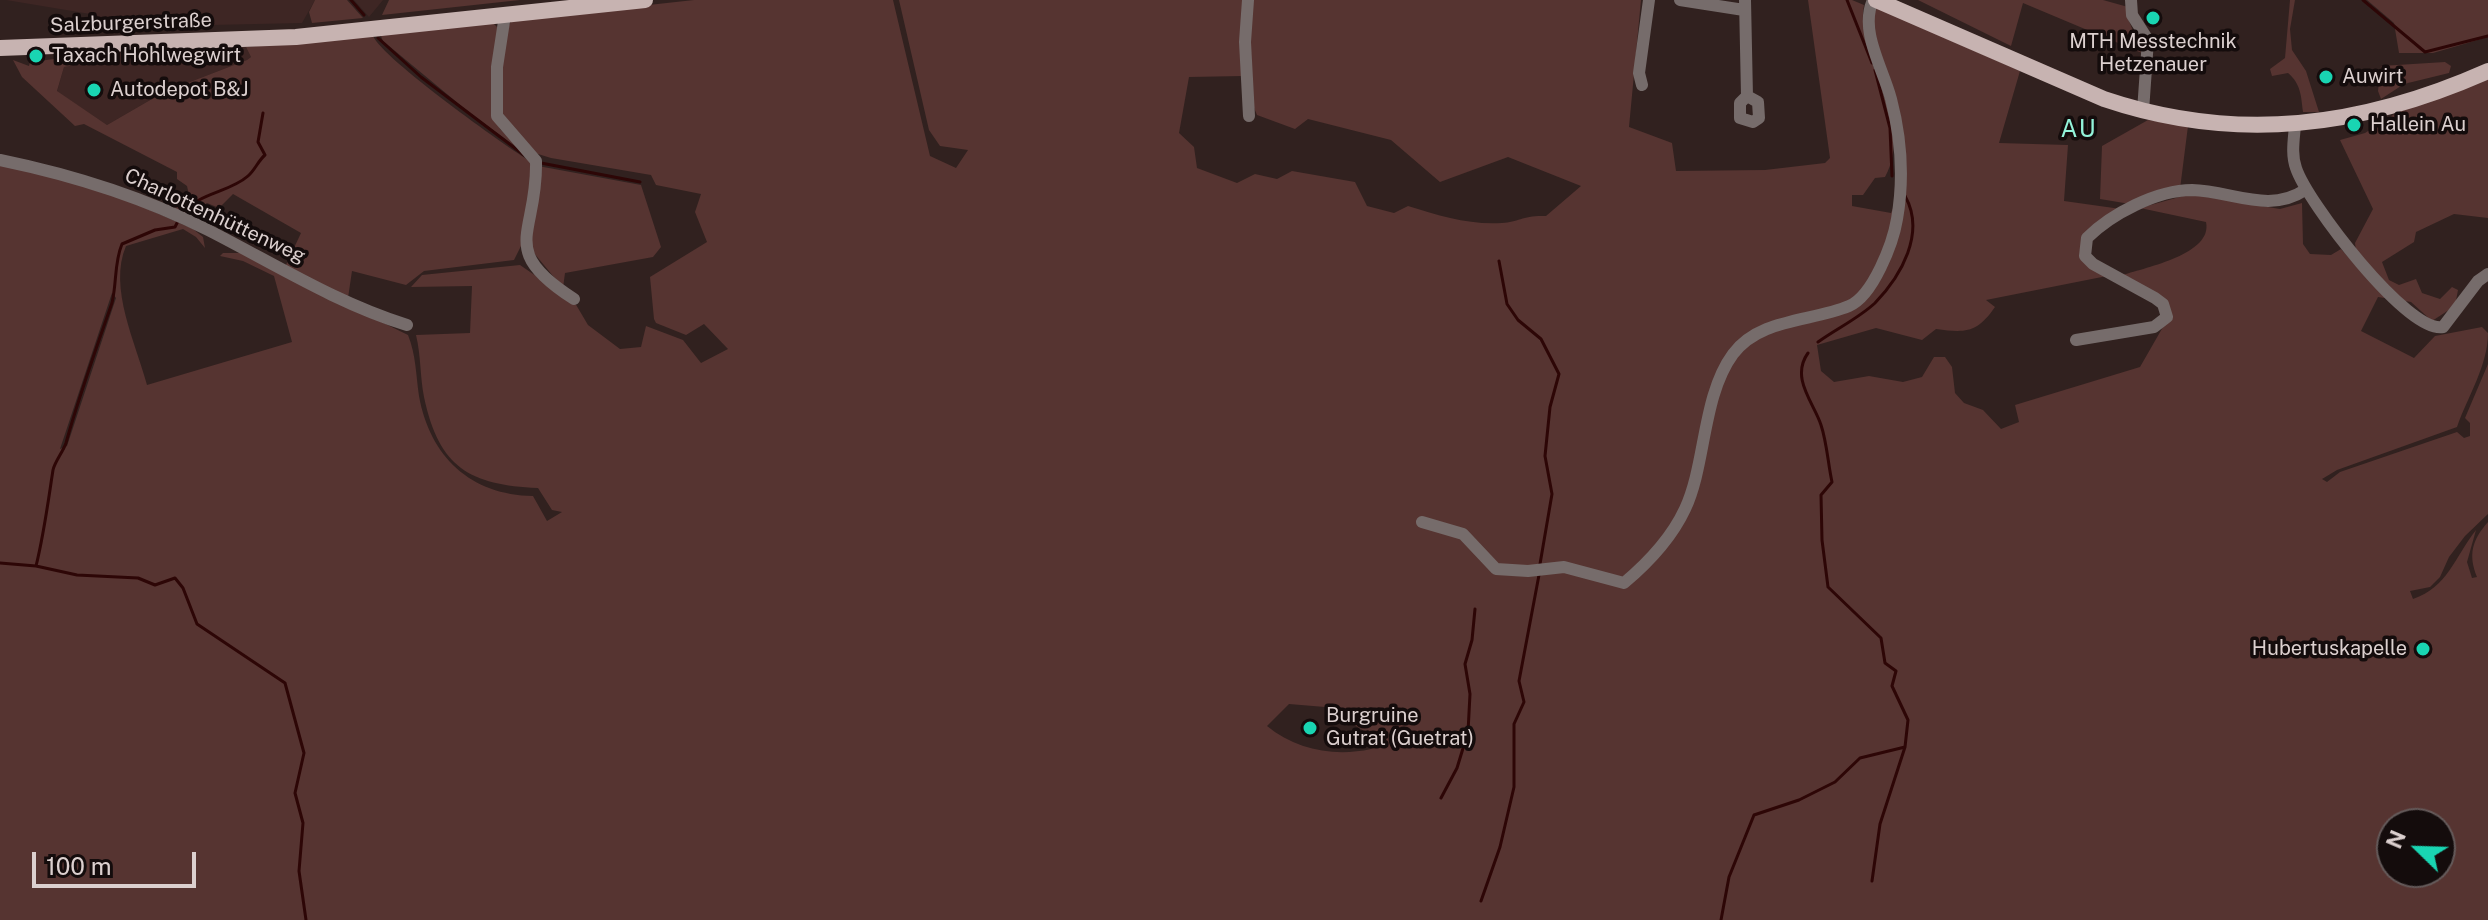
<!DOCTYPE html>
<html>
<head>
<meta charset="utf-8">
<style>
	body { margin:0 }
	#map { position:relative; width:2488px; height:920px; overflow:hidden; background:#31211f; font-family:"Public Sans",sans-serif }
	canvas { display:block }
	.north { position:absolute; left:2376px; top:808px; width:80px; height:80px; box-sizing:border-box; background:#140c0c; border:2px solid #645a5a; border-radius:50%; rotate:293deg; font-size:22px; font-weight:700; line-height:32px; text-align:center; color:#dcd0cf }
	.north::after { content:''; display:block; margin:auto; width:28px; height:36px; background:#19d5b2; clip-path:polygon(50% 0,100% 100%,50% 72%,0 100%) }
	.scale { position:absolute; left:32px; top:852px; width:164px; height:36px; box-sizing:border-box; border:4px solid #dcd0cf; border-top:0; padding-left:10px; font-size:24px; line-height:28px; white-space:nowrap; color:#dcd0cf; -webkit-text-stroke:6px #140c0c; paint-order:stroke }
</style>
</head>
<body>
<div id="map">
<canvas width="2488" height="920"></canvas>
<div class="north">N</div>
<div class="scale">100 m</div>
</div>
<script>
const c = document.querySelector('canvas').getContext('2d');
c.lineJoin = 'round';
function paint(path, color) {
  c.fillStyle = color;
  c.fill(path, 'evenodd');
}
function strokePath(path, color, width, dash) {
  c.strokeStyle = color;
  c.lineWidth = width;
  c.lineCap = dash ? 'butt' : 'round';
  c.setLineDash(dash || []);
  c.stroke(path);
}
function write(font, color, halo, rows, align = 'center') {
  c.font = font + ' "Public Sans",sans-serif';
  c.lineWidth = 7;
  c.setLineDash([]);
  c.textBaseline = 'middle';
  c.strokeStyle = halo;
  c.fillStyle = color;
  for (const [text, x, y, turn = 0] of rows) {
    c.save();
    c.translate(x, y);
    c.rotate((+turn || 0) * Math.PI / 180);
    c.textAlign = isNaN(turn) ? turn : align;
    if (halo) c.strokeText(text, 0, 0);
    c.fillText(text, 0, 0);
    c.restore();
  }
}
paint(new Path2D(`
	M 6,0 L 315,0 L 302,23 L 121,27 L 96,15 Z
	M 354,0 L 383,0 L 369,17 Z
	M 246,47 L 251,57 L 247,60 L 164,92 L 107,125 L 57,92 L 64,67 L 86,63 L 87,55 Z`), '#3e2624');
paint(new Path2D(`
	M 315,0 L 347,0 L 363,18 L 312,23 L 309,12 Z
	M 389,0 L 520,0 L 382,15 Z
	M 694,0 L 893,0 L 930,156 L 956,168 L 968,150 L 940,146 L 929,130 L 899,0 L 1244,0 L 1243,76 L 1189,77 L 1179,133 L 1194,147 L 1197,168 L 1237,183 L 1255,174 L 1277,179 L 1292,171 L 1355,182 L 1367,206 L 1394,213 L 1408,206 C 1440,216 1469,225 1502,223 C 1519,222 1523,215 1546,216 L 1581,186 L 1508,157 L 1440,182 L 1391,140 L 1308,119 L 1295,129 L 1257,115 L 1252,103 L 1250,0 L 1641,0 L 1629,127 L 1672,143 L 1676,171 L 1765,170 L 1825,163 L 1830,158 L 1808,0 L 1852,0 L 1864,5 C 1854,59 1916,123 1885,177 L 1875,178 L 1863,195 L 1852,195 L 1852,206 L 1891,213 L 1904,182 L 1871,25 L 1875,7 L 2020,71 L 1999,143 L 2068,145 L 2064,201 L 2121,209 C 2098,224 2076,228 2082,259 L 2107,276 L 1986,300 L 1995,307 C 1977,333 1966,333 1936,329 L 1922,340 L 1876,328 L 1817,345 L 1821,371 L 1834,382 L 1869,376 L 1903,382 L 1922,377 L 1934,357 L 1945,357 L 1952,367 L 1955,393 L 1964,403 L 1983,410 L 2001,429 L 2019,422 L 2015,405 L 2140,367 L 2171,313 L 2123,275 C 2147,267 2213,254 2206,222 L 2140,208 L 2190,194 L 2280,209 L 2302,203 L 2303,244 L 2310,254 L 2331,255 L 2341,249 L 2358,268 L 2355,243 L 2373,209 L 2340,140 L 2365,133 L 2396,113 L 2488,77 L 2488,218 L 2454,214 L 2416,232 L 2414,242 L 2382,262 L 2389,280 L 2399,285 L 2416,279 L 2422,293 L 2440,299 L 2452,287 L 2458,290 L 2455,306 L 2432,321 L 2411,302 L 2378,297 L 2361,331 L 2414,358 L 2435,336 L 2482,327 L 2488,333 C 2488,365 2468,396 2457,427 L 2337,470 L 2322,479 L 2327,482 L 2340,472 L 2457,432 L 2464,438 L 2470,436 L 2470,423 L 2465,418 L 2488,364 L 2488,514 L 2465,536 L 2449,557 L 2440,577 L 2430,587 L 2410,591 L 2413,599 C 2448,587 2454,558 2476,530 L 2467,562 L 2472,578 L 2477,577 C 2468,555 2472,540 2488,522 L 2488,920 L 0,920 L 0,164 L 98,187 L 193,229 L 203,237 L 205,248 L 196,237 L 183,229 L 126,246 C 108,288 136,343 147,385 L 292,342 L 274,276 L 243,261 L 220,256 L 223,253 L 241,253 L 408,335 C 416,355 416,375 419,396 C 430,457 471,495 533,496 L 547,521 L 562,512 L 552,510 L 538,488 C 470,485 439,468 424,397 C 420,376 421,356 416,335 L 470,333 L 472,286 L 411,287 L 422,275 L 520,265 L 575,303 L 588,325 L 620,349 L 641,347 L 646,326 L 683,340 L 701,363 L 728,349 L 704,324 L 686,335 L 656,323 L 654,319 L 650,277 L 707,242 L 695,212 L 701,194 L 656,185 L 651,175 L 551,158 L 538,154 L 524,142 L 502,119 L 497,105 L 506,30 L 512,20 ZM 112,293 L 116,298 L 67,446 L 60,449 ZM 1289,704 L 1325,707 L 1377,739 L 1371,749 C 1335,757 1296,750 1267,726 ZM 2392,824 L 2440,824 L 2440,872 L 2392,872 Z
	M 1918,0 L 2103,0 L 2128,7 L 2129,21 L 2142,53 L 2023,3 L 2011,46 Z
	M 2290,0 L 2295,0 L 2290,29 L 2292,50 L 2306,71 L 2319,112 L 2303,112 C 2301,96 2301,84 2288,73 L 2272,76 L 2270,69 L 2285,58 Z
	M 2367,0 L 2488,0 L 2488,37 L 2433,53 L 2399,53 L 2394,23 Z
	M 492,22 L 500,30 L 492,114 L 500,129 L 527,155 L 471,114 L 383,41 L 380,34 Z
	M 373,36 C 383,59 505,146 533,163 L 523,242 L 514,260 L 424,271 L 406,285 L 352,271 L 348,298 L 285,267 L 301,233 L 233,194 L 219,208 L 207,203 L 188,215 L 171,208 L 189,195 L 187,186 L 177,179 L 177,172 L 84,124 L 75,126 L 22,77 L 13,60 L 29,66 L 30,62 L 87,55 L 87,63 L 64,67 L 57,91 L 107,125 L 164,92 L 247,60 L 251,57 L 246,47 Z
	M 2445,62 L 2451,66 L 2449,73 L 2404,84 L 2381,99 L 2378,91 L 2381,66 Z
	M 2148,120 L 2188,126 L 2180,189 L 2130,204 L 2100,199 L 2102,146 Z
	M 538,166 L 641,185 L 661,247 L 653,257 L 565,273 L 563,288 L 529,247 Z`), '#563431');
strokePath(new Path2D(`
	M 351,0 L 364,15
	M 1847,0 L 1872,63
	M 2363,0 L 2425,52 L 2488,36
	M 378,38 L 421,77 L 524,155
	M 1875,70 L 1890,128 L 1892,176
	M 541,163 L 640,182
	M 182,215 C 196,193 229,193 248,176 C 255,170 258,161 265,155 L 258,142 L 263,113
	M 1499,261 L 1507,304 L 1518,320 L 1541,339 L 1559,374 L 1550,407 L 1545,456 L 1552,494 L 1540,564
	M 1818,342 C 1836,329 1859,318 1875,303 C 1901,276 1926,233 1905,196
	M 1808,353 C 1790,378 1814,403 1821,425 C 1827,443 1828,464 1832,482 L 1821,495 L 1822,540 L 1828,587 L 1881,638 L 1885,663 L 1896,671 L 1892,686 L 1908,720 L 1905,747 L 1880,824 L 1872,881
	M 0,563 L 36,566 C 44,534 48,502 53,470 C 55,461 63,452 66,443 C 79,396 96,349 112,303 C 117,282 114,263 122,244 L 155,230 L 175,227 L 178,221
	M 36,566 L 77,575 L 138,578 L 155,585 L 175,578 L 183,588 L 197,624 L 285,683 L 304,753 L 295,793 L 303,823 L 299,871 L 306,920
	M 1441,798 L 1457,768 L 1468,732 L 1470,694 L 1465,664 L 1472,640 L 1475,609
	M 1481,901 L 1500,847 L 1514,787 L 1514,724 L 1524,702 L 1519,681 L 1539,575
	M 1721,920 L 1729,877 L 1754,815 L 1799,800 L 1835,782 L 1860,758 L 1905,747`), '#2d0606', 3);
strokePath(new Path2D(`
	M 1248,0 L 1245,42 L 1249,116
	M 1680,0 L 1744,10
	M 1745,0 L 1747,96 L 1740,103 L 1740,118 L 1753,122 L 1759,118 L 1758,102 L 1747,96
	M 2131,0 L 2132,15 L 2148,40 L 2143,111
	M 505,15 L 497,67 L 497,116 L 536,161 C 538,235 496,249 574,299
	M 1642,85 L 1639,73 L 1649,0
	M 2295,125 C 2294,139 2291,154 2296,168 C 2307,202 2408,334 2443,327 L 2478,281 L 2488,274
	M 0,160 C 73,175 141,196 208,230 C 273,263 336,303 407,325
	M 2076,340 L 2154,327 L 2167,317 L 2163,304 L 2155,298 L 2093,264 L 2085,256 L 2087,238 C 2111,214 2157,190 2192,190 C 2232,191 2269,214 2305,190
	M 1422,522 L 1463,534 L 1496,569 L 1528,571 L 1564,567 L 1624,583 C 1649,562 1671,539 1685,509 C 1706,465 1702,396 1733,354 C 1760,318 1811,322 1849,306 C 1873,296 1893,243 1897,219 C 1904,179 1901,137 1891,99 C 1883,68 1859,31 1873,0`), '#766c6b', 12);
strokePath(new Path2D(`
	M 1876,0 L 2104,99 C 2237,144 2362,127 2488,71
	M 0,48 L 296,37 L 645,0`), '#c7b3b1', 16);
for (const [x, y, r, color] of [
	[2153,18,8,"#19d5b2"],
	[36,56,8,"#19d5b2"],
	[2326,77,8,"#19d5b2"],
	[94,90,8,"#19d5b2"],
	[2354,125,8,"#19d5b2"],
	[2423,649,8,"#19d5b2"],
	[1310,728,8,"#19d5b2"]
]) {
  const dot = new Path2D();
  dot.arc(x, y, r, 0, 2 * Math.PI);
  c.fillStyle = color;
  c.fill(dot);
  strokePath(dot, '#140c0c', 3);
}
write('20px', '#dcd0cf', '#140c0c', [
	["Salzburgerstraße",131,23,-2],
	["Charlottenhüttenweg",215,216,25]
]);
write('20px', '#dcd0cf', '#140c0c', [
	["MTH Messtechnik",2153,42,"center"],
	["Hetzenauer",2153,65,"center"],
	["Taxach Hohlwegwirt",52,56],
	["Auwirt",2342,77],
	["Autodepot B&J",110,90],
	["Hallein Au",2370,125],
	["Hubertuskapelle",2407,649,"right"],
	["Burgruine",1326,716],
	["Gutrat (Guetrat)",1326,739]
], 'left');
c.letterSpacing = '2px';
write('24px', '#93f4da', '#140c0c', [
	["AU",2079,130]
]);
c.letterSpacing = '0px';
</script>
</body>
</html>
